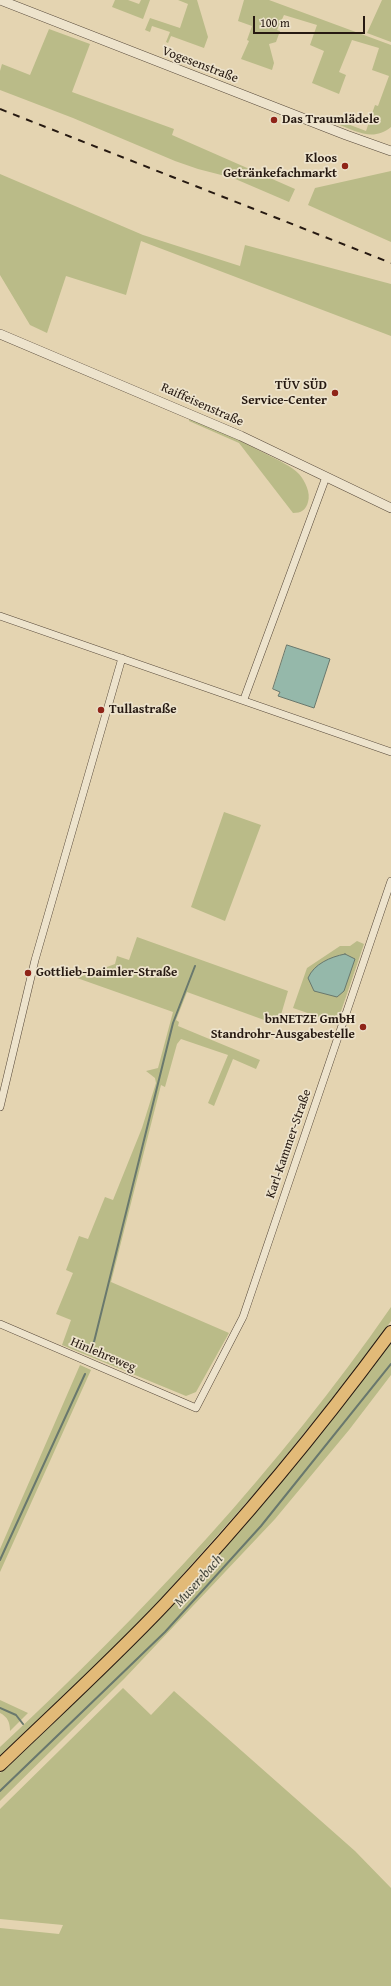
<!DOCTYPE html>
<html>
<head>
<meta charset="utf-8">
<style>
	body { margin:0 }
	#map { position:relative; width:391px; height:1986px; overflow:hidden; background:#e4d4b1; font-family:"Gentium Book Plus",serif }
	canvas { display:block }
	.scale { position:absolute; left:253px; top:16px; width:112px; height:18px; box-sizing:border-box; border:2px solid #261911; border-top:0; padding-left:5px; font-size:12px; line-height:14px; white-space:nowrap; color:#261911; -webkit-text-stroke:3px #ede3cc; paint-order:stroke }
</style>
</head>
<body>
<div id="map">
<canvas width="391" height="1986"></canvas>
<div class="scale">100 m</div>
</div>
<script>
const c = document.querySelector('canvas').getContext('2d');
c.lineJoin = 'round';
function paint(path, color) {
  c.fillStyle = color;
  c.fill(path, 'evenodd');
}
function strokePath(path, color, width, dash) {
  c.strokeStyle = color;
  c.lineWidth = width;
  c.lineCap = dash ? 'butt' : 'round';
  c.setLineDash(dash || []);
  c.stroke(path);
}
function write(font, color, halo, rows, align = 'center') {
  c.font = font + ' "Gentium Book Plus",serif';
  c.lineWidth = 3.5;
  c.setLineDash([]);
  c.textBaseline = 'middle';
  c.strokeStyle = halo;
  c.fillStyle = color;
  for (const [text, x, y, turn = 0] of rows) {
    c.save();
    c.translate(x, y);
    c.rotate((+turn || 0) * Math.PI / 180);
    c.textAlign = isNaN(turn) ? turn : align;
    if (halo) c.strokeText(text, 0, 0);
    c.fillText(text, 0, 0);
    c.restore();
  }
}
paint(new Path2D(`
	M 115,0 L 128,0 L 139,4 L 141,0 L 150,0 L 143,19 L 112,7 Z
	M 178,0 L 197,0 L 208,37 L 204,48 L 171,36 L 168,43 L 166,42 L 170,32 L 152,26 L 150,32 L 145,30 L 150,18 L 180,28 L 188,4 Z
	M 244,0 L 269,0 L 391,45 L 391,127 C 373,142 356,131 337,124 L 337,120 L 366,131 L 375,105 L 378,106 L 389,76 L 372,70 L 379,48 L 352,40 L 339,72 L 346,75 L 339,94 L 312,83 L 324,51 L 310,45 L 317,25 L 284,15 L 277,30 L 280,31 L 276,42 L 269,44 L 274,63 L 272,70 L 241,59 L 249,41 L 247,40 L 252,26 L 238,21 Z
	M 382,0 L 391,0 L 391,42 L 367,33 Z
	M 49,29 L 90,44 L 72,92 L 174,129 L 172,135 L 295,189 L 289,202 L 233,178 L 198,169 L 175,161 L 73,118 L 0,90 L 0,71 L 2,64 L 30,75 Z
	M 391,171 L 391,242 L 308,205 L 315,188 Z
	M 0,174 L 143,235 L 240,266 L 245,245 L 391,284 L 391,336 L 141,241 L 126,295 L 66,276 L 47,333 L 30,325 L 0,275 Z
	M 190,418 C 217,430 242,441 268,455 C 278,460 291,466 299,474 C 305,481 311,493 308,502 C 306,510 301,513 293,513 L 239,443 L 189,421 Z
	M 224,812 L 261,825 L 225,921 L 191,907 Z
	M 137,937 L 288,991 L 278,1025 L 187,992 L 176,1020 L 179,1022 L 178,1026 L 260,1060 L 256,1069 L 233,1059 L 214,1106 L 208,1103 L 228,1055 L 181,1039 L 177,1044 L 165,1087 L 161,1085 L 111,1282 L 229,1333 L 196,1392 L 186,1396 L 62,1345 L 71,1320 L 56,1314 L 73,1273 L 66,1270 L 79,1236 L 88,1239 L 105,1197 L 113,1200 L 142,1128 L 156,1083 L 155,1078 L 146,1071 L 158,1068 L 173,1012 L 77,978 L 115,964 L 117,956 L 129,960 Z
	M 357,941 L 364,944 L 337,1023 L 293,1008 L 307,968 L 340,946 L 350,946 Z
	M 391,1307 L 391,1321 L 365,1358 L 262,1485 L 159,1601 L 102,1660 L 0,1759 L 0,1747 C 144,1613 279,1469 391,1307 Z
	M 391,1340 L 391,1375 L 349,1430 L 275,1519 L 124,1679 L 0,1801 L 0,1773 C 77,1704 147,1629 216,1553 C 278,1485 339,1416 391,1340 Z
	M 80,1365 L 91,1370 L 0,1572 L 0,1549 Z
	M 123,1688 L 151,1715 L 174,1691 L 355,1851 L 391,1888 L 391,1986 L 0,1986 L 0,1928 L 59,1934 L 63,1925 L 0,1919 L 0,1809 Z
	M 0,1700 L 28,1713 L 10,1731 C 10,1723 8,1717 0,1713 Z`), '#babb88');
const water = new Path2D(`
	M 287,645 L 330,659 L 314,708 L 278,696 L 280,692 L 273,689 Z
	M 345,954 L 355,959 L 344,991 L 337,997 L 314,991 L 308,978 C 314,964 330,957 345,954 Z`);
paint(water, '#95b8aa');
strokePath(water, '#69786d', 1);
strokePath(new Path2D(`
	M 91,1354 L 173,1023 L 195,966
	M 0,1560 L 85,1374
	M 0,1708 L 16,1715 L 23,1724
	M 0,1791 L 165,1632 L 261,1526 L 391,1364`), '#69786d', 2);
const minor = new Path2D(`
	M 0,616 L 391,752
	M 244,699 L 326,477
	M 0,1107 L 35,960 L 122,658
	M 0,1324 L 196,1408 L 243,1317 L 391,881`);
const tertiary = new Path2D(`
	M 0,0 L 346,135 L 391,151
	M 0,334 L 241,436 L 391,508`);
const primary = new Path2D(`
	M 0,1765 C 55,1712 112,1660 165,1604 C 246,1518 321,1427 391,1332`);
strokePath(minor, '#564839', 8);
strokePath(tertiary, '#564839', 10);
strokePath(primary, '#261911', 14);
strokePath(minor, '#ede3cc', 7);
strokePath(tertiary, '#ede3cc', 9);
strokePath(primary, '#e2ba78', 12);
strokePath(new Path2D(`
	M 0,109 L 391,263`), '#261911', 2, [7, 7]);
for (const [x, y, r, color] of [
	[274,120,4,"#8f2418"],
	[345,166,4,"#8f2418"],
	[335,393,4,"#8f2418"],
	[101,710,4,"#8f2418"],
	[28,973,4,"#8f2418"],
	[363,1027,4,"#8f2418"]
]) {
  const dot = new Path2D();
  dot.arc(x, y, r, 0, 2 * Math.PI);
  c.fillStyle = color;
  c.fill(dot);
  strokePath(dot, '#ede3cc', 1.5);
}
write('13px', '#261911', '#ede3cc', [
	["Vogesenstraße",200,65,21],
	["Raiffeisenstraße",202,405,24],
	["Karl-Kammer-Straße",289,1144,-71],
	["Hinlehreweg",103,1355,23]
]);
write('bold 13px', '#261911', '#ede3cc', [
	["Das Traumlädele",282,120],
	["Kloos",337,159,"right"],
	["Getränkefachmarkt",337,174,"right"],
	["TÜV SÜD",327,386,"right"],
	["Service-Center",327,401,"right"],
	["Tullastraße",109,710],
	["Gottlieb-Daimler-Straße",36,973],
	["bnNETZE GmbH",355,1020,"right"],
	["Standrohr-Ausgabestelle",355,1035,"right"]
], 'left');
write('italic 14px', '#47493f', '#ede3cc', [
	["Muserebach",199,1581,-48]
]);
</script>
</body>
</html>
